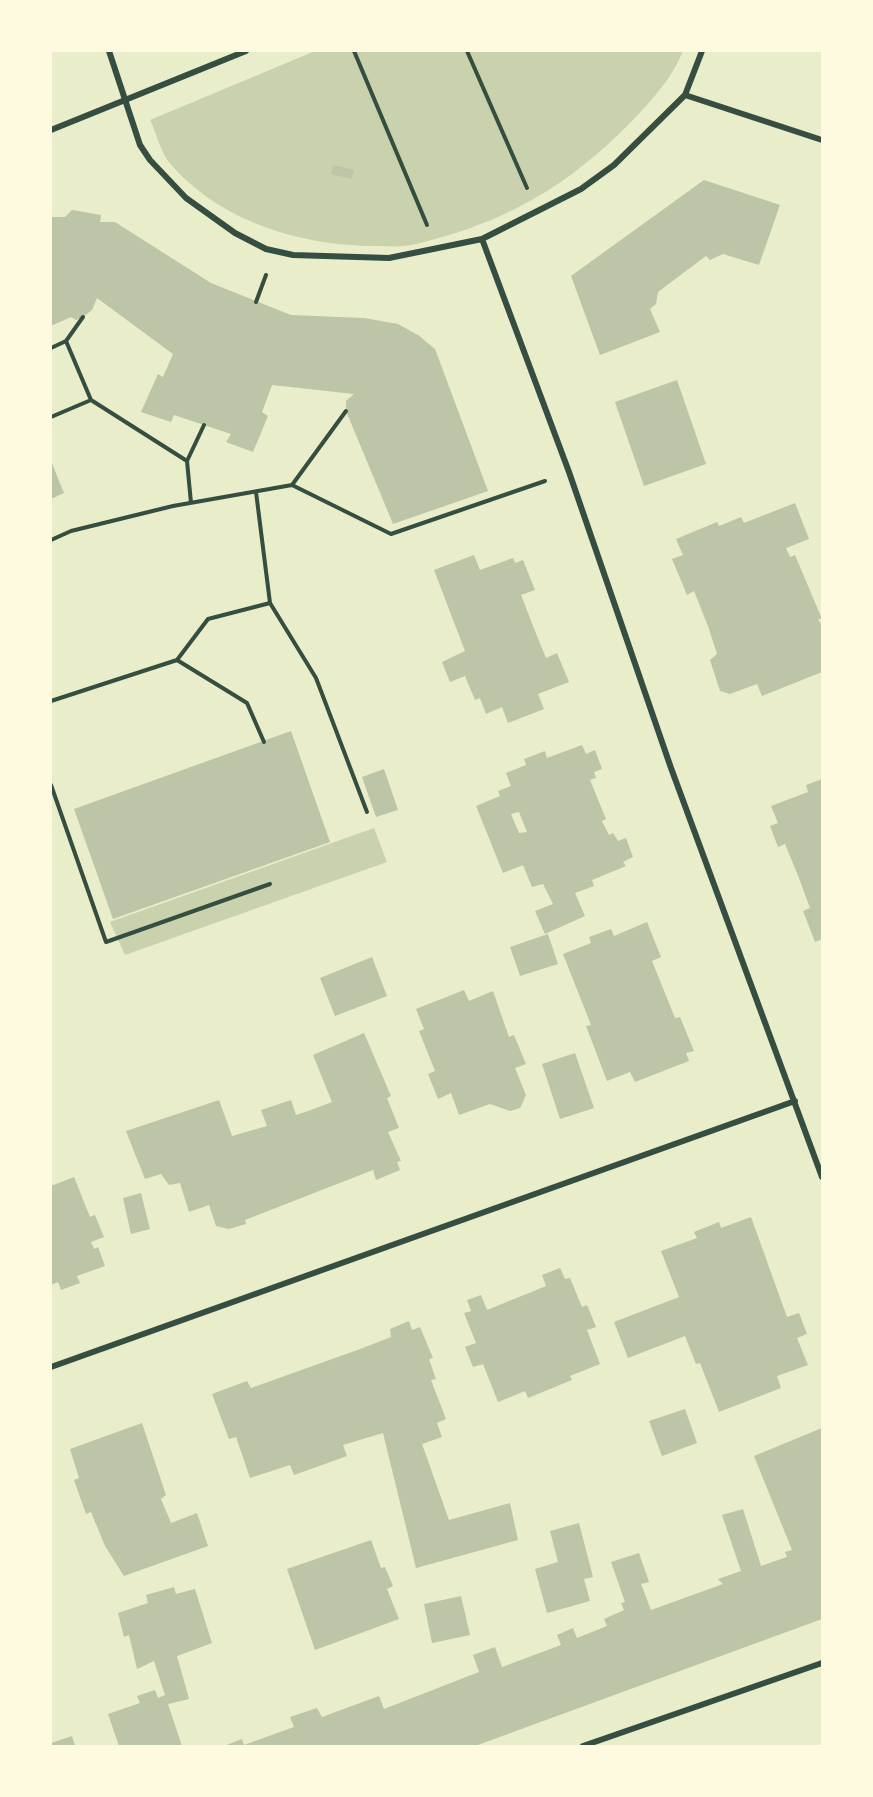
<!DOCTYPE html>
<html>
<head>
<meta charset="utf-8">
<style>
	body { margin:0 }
	#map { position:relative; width:873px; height:1797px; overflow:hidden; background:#e9edc9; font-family:"DejaVu Sans",sans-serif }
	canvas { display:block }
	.frame { position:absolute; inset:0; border:52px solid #fefae0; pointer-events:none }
</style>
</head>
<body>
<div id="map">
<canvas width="873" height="1797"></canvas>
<div class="frame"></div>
</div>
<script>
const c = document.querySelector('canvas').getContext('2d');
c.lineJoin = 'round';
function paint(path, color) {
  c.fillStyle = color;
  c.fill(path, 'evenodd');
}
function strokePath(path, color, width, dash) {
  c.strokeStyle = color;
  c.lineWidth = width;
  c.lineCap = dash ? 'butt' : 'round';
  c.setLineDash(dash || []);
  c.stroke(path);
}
paint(new Path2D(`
	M 315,51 L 683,51 C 672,78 653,99 633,120 C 568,187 503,224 412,245 C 402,247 390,246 380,246 C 304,247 218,222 168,161 C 160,150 156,132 150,120 Z
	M 374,828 L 387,862 L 125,955 L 110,922 Z`), '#cad2ad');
paint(new Path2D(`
	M 333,165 L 354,170 L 352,179 L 331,174 Z
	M 704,180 L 780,205 L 759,265 L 723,254 L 710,260 L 706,256 L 658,292 L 656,304 L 650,309 L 660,332 L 600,355 L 571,276 Z
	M 72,210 L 101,215 L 100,222 L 115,222 L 211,283 L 291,315 L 364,318 L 398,324 L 418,335 L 435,349 L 488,491 L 393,524 L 346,411 L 346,401 L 354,394 L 272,385 L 262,412 L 268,416 L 253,452 L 226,442 L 231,434 L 174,415 L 171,422 L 141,412 L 158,374 L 163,377 L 173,354 L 97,298 L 92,310 L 83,317 L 76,320 L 71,317 L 51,326 L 51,217 L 65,217 Z
	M 677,380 L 706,464 L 644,486 L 615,402 Z
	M 51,461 L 64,493 L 51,499 Z
	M 795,503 L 809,539 L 786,548 L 790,557 L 795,555 L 822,619 L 818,619 L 822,626 L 822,672 L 762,696 L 757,684 L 730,694 L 720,691 L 710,660 L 717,654 L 708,626 L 694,591 L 687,595 L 672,559 L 683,555 L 676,539 L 717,522 L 719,526 L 741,517 L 744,523 Z
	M 474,555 L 480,570 L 513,558 L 515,563 L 523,560 L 535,590 L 521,595 L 533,626 L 546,658 L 557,653 L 569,682 L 538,694 L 544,709 L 508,723 L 502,707 L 486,714 L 480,698 L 475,700 L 465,676 L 450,682 L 442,662 L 465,651 L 434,570 Z
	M 291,731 L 330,842 L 113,919 L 74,809 Z
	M 582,745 L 586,754 L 595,750 L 602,769 L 594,772 L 596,778 L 590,780 L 606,819 L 602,821 L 609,835 L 613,833 L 618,841 L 626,838 L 633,857 L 623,862 L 626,866 L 592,880 L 594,886 L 575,893 L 585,916 L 545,934 L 535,911 L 553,904 L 543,884 L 532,887 L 523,865 L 503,873 L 476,806 L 500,796 L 498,791 L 511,786 L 506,773 L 526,765 L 524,759 L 545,751 L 547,758 ZM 519,812 L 527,832 L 519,833 L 511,814 Z
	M 384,769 L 398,810 L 376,817 L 362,777 Z
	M 822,779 L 822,939 L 815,942 L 803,911 L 810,908 L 799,878 L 785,844 L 778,847 L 770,826 L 778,823 L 771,806 L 808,792 L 806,785 Z
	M 647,922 L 661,957 L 652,961 L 675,1018 L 680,1017 L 694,1051 L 686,1053 L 689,1061 L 635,1082 L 630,1072 L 607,1081 L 586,1026 L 591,1025 L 563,954 L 591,943 L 589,937 L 611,929 L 614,936 Z
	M 548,934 L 558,964 L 520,976 L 510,947 Z
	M 372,957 L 387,996 L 335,1016 L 320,978 Z
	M 464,990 L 469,1001 L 493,991 L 509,1037 L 514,1035 L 526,1064 L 515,1068 L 526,1095 L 520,1108 L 510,1111 L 490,1104 L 459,1115 L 451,1093 L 438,1099 L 428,1074 L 435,1071 L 419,1031 L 424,1029 L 416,1009 Z
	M 364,1033 L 391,1096 L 387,1098 L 399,1128 L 388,1132 L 401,1161 L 397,1162 L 400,1170 L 376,1180 L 373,1170 L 245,1220 L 246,1224 L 229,1229 L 216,1226 L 209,1205 L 189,1212 L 180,1183 L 169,1185 L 161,1174 L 145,1179 L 126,1131 L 219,1100 L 232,1136 L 267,1126 L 261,1110 L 291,1100 L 296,1115 L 311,1110 L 332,1102 L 313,1055 Z
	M 575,1053 L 594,1108 L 560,1119 L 542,1064 Z
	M 74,1177 L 90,1217 L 95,1215 L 104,1237 L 91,1242 L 94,1249 L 98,1247 L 105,1266 L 77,1276 L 80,1283 L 61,1290 L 58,1282 L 51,1285 L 51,1186 Z
	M 141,1193 L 150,1229 L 131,1234 L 123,1198 Z
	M 751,1217 L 787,1317 L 799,1313 L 807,1334 L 797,1338 L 808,1365 L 777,1376 L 781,1388 L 719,1412 L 700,1363 L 696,1364 L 685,1336 L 628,1358 L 614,1322 L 679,1297 L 661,1251 L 697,1238 L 694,1232 L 719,1222 L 721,1228 Z
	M 560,1268 L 565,1279 L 570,1278 L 582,1307 L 587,1305 L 596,1327 L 587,1330 L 600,1364 L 570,1376 L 572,1380 L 528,1398 L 525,1391 L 498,1402 L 483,1364 L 473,1367 L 465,1347 L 476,1343 L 464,1313 L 471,1311 L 467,1300 L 481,1295 L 487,1310 L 546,1286 L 542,1275 Z
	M 409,1321 L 412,1330 L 420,1327 L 433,1358 L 429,1359 L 436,1379 L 431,1380 L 446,1419 L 437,1423 L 442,1437 L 422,1444 L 449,1520 L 510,1503 L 518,1540 L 416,1568 L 383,1433 L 343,1445 L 347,1456 L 294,1475 L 290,1465 L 250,1478 L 236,1437 L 229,1439 L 212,1394 L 247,1381 L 251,1388 L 363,1348 L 391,1337 L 390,1329 Z
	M 685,1409 L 697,1443 L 662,1456 L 649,1421 Z
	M 142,1423 L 166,1495 L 161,1499 L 171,1523 L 197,1513 L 208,1546 L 124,1576 L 105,1546 L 91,1512 L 86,1514 L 74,1480 L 79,1478 L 70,1449 Z
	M 822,1428 L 822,1619 L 475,1746 L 224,1746 L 242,1739 L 244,1745 L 294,1727 L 290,1717 L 317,1708 L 322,1717 L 379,1696 L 384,1709 L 479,1672 L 473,1655 L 495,1647 L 502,1667 L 561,1645 L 557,1635 L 573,1628 L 577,1638 L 607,1626 L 604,1619 L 624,1610 L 621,1603 L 625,1602 L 611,1562 L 639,1553 L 649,1582 L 641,1584 L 651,1610 L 723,1584 L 718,1579 L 741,1571 L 722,1515 L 743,1509 L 761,1566 L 787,1557 L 785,1552 L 792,1550 L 754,1456 Z
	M 579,1523 L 593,1577 L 584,1579 L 590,1601 L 547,1613 L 535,1569 L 558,1562 L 550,1531 Z
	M 371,1540 L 381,1568 L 385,1567 L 393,1586 L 387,1589 L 399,1619 L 315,1650 L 287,1569 Z
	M 174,1587 L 176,1594 L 195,1589 L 212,1643 L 177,1656 L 189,1699 L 168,1704 L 182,1746 L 119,1746 L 108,1714 L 140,1703 L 137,1696 L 155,1690 L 158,1698 L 165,1695 L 154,1661 L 137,1669 L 129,1635 L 124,1637 L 118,1613 L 148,1603 L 146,1595 Z
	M 461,1596 L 470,1635 L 432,1643 L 424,1604 Z
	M 72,1736 L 75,1746 L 53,1746 L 51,1743 Z`), '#bcc5a7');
strokePath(new Path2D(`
	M 354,51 L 427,225
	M 467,51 L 527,188
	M 256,302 L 266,275
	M 83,317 L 66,341 L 91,400 L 187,461 L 191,503
	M 51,348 L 66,341
	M 51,417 L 91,400
	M 187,461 L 204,425
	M 292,485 L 346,411
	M 256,492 L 270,603 L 316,678 L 367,812
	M 51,540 L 71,531 L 173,506 L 292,485 L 391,534 L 545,481
	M 177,660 L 247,703 L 264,742
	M 51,701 L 177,660 L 208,619 L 270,603
	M 51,785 L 106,942 L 270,884`), '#344e41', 4);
strokePath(new Path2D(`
	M 109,51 L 140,145 L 150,160 L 186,198 L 235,233 L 266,249 L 293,255 L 389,258 L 482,239 L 581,189 L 614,165 L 685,95 L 702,51
	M 685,95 L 822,140
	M 51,130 L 246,51
	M 482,239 L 569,472 L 671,768 L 822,1177
	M 51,1367 L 795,1101
	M 583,1746 L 822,1663`), '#344e41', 6);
</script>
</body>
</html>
